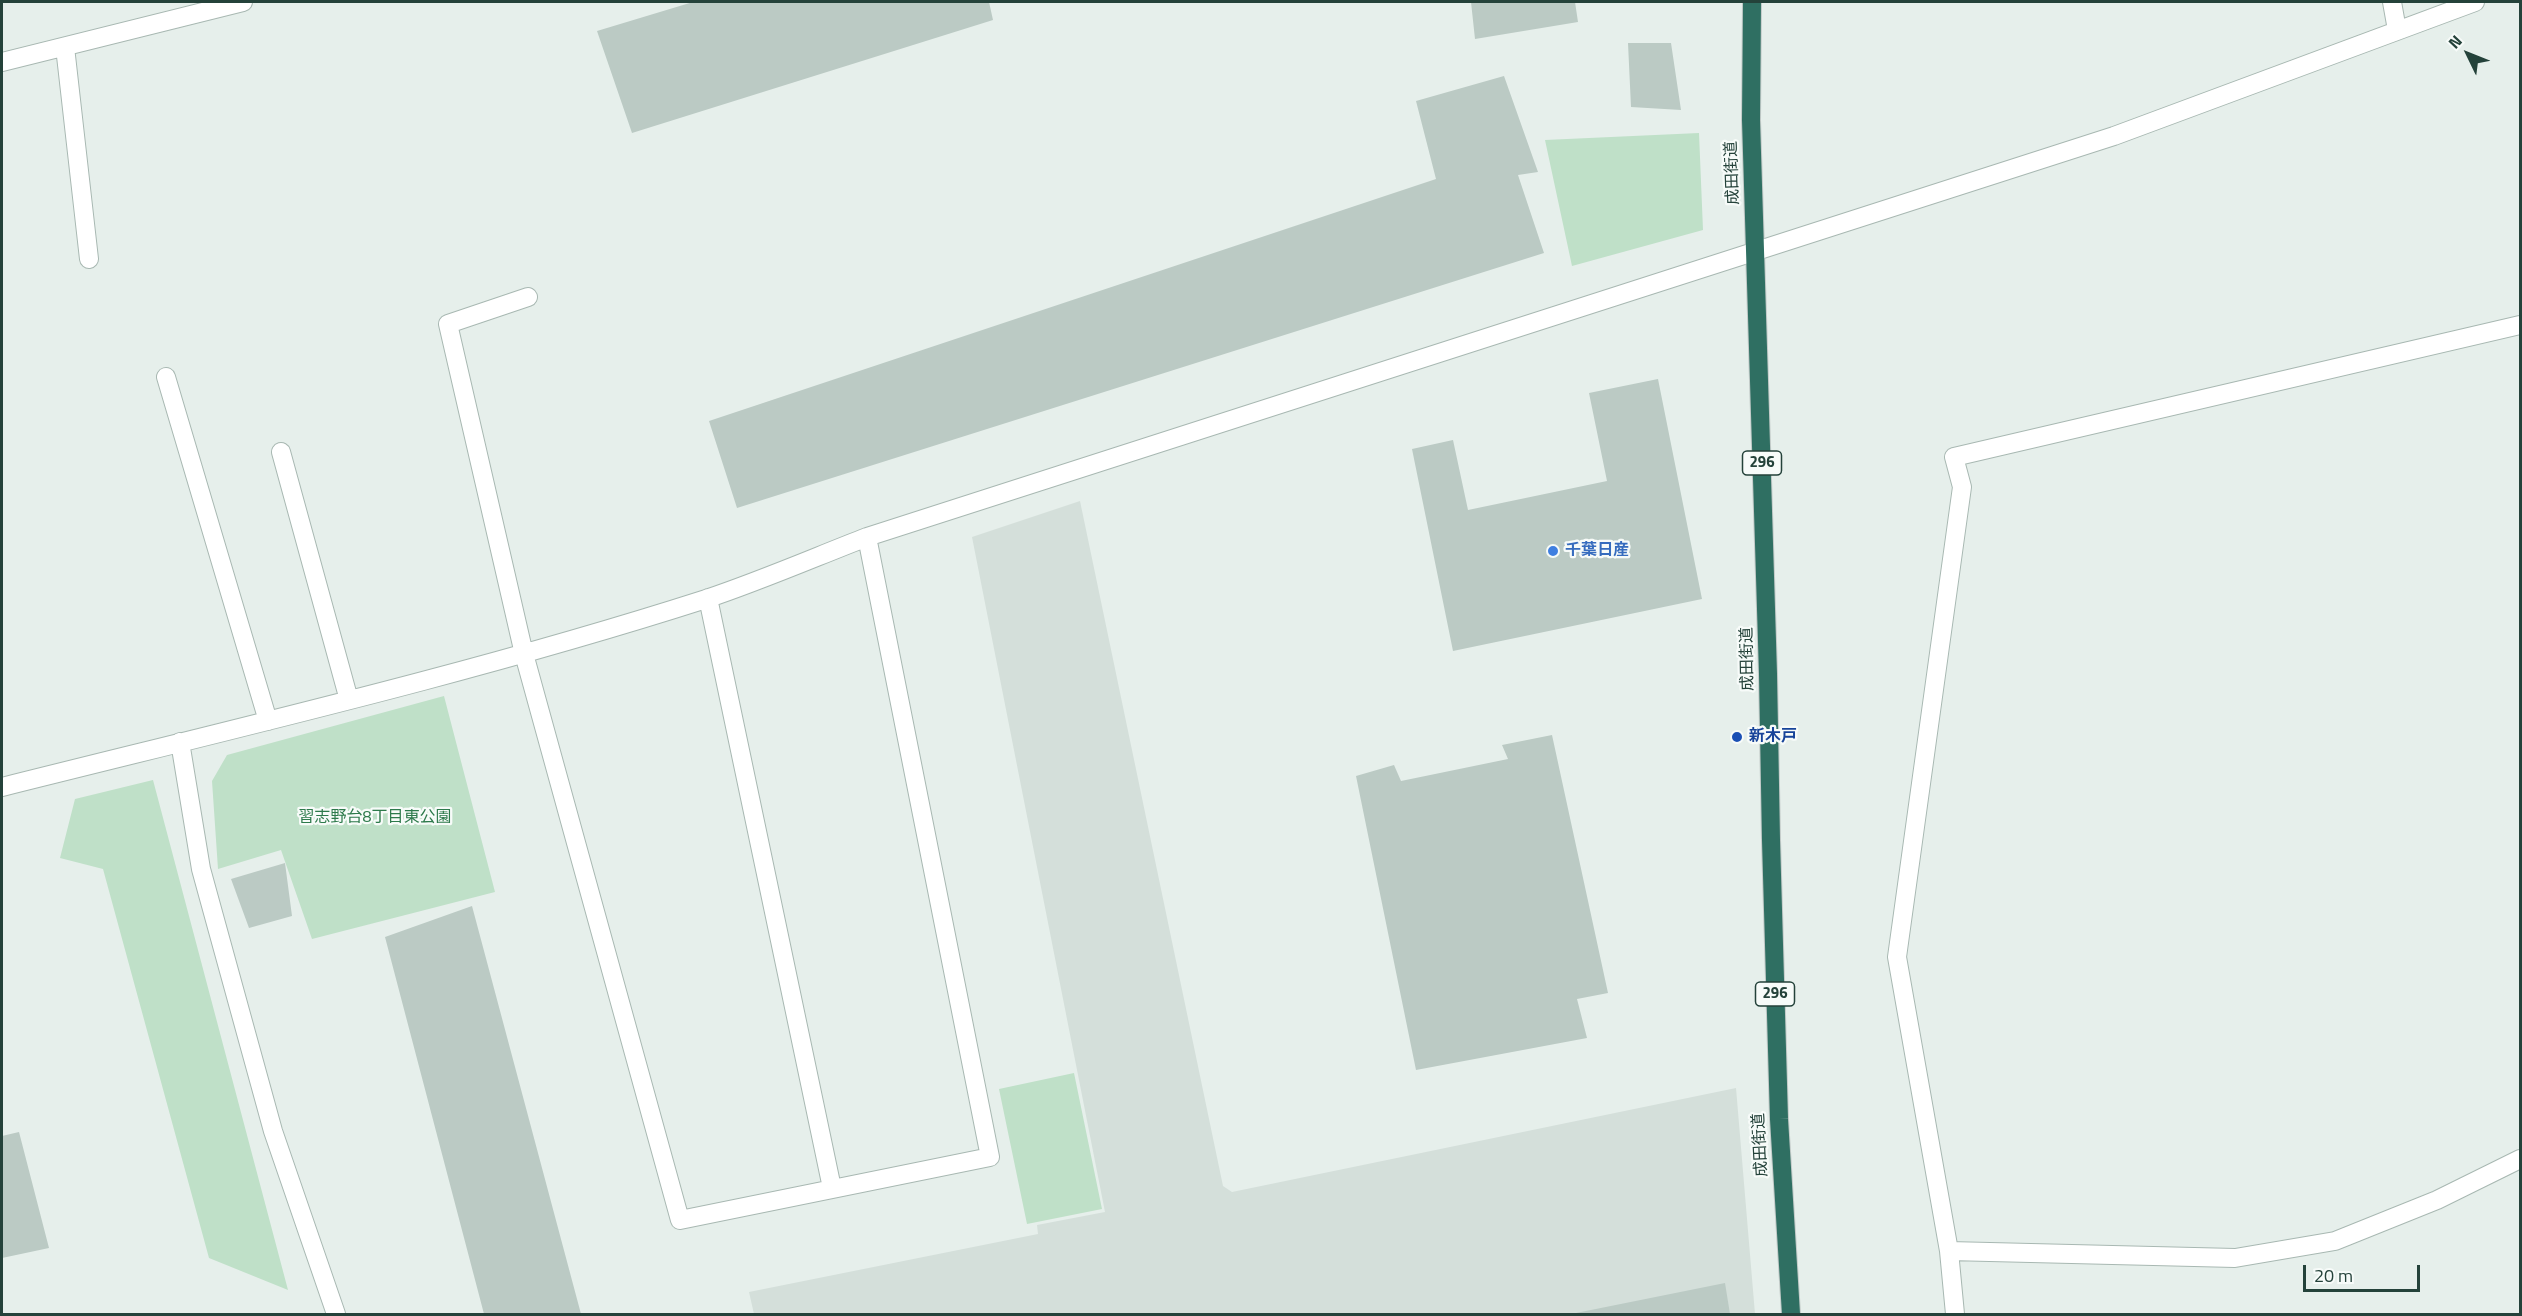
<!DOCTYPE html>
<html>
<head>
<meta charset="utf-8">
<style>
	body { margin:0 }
	#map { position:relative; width:2522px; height:1316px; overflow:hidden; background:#e6efeb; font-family:"Titillium Web",sans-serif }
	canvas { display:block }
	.frame { position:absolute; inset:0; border:3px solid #24423a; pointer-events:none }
	.north { position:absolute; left:2438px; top:24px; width:60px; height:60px; -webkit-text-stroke:4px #f7fbf9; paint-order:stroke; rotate:313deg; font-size:16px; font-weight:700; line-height:24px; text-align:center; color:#24423a }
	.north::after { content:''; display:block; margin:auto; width:21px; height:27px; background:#24423a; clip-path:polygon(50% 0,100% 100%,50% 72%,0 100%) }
	.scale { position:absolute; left:2303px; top:1265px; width:117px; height:27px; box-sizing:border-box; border:3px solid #24423a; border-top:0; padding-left:8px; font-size:18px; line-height:21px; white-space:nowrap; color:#24423a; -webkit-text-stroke:4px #f7fbf9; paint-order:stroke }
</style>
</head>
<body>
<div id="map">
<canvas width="2522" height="1316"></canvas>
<div class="frame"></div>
<div class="north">N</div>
<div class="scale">20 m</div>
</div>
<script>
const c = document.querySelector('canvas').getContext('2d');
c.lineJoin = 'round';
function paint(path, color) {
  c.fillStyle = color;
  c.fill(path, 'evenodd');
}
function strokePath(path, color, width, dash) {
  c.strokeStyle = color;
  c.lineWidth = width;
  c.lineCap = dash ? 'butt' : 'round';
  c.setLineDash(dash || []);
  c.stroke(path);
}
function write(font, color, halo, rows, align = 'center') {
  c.font = font + ' "Titillium Web","Noto Sans JP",sans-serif';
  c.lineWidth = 4.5;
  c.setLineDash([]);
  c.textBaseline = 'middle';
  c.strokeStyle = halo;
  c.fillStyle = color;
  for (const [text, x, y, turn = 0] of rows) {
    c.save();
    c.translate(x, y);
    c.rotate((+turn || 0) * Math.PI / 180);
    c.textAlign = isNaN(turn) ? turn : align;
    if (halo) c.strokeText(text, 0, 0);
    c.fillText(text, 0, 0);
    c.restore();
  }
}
paint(new Path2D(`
	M 1080,501 L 1223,1186 L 1232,1192 L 1736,1088 L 1755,1314 L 754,1314 L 749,1292 L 1038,1234 L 1037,1225 L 1105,1212 L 972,537 Z`), '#d4dfda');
paint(new Path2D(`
	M 1699,133 L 1703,230 L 1572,266 L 1545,140 Z
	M 444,696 L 495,892 L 312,939 L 281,850 L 218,869 L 212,781 L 227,755 Z
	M 153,780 L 288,1290 L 209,1258 L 103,869 L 60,858 L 75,799 Z
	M 1074,1073 L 1102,1209 L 1027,1224 L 999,1089 Z`), '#bfe0c8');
paint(new Path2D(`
	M 693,2 L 989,2 L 993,20 L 632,133 L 597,31 Z
	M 1471,2 L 1575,2 L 1578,22 L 1475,39 Z
	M 1628,43 L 1671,43 L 1681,110 L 1631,107 Z
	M 1504,76 L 1538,172 L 1518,175 L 1544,253 L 737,508 L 709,421 L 1436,179 L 1416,101 Z
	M 1658,379 L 1702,599 L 1453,651 L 1412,449 L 1453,440 L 1468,510 L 1607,481 L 1589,393 Z
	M 1552,735 L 1608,993 L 1577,999 L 1587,1038 L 1416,1070 L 1356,776 L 1394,765 L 1401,781 L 1508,759 L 1502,745 Z
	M 285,863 L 292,916 L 249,928 L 231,879 Z
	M 472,906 L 581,1314 L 484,1314 L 385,937 Z
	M 19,1132 L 49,1248 L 2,1258 L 2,1136 Z
	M 1725,1283 L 1730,1314 L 1576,1314 L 1576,1313 Z`), '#bbcac4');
const minor = new Path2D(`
	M 2392,2 L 2397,30
	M 65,47 L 89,259
	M 2,62 L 243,2
	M 528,297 L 448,324 L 524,654 L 680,1220 L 990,1157 L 867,537
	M 166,377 L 268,721
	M 281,452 L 349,700
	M 708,598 L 832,1188
	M 180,742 L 201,869 L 273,1131 L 336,1314
	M 2,787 C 237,728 475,673 706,599 C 760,581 813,558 867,537 L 2114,136 L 2475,2
	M 1949,1251 L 2235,1258 L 2335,1241 L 2437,1200 L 2520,1159
	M 1955,1314 L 1949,1251 L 1897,957 L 1962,487 L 1954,457 L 2520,325`);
const highway = new Path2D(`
	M 1752,2 L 1751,120 L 1768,674 L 1771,840 L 1779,1119 L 1791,1314`);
strokePath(minor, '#a8b8b2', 20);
strokePath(highway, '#c2cac8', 20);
strokePath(minor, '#fff', 18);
strokePath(highway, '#2f6f62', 18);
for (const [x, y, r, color] of [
	[1553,551,6,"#3f7fe0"],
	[1737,737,6,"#1a4fb4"]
]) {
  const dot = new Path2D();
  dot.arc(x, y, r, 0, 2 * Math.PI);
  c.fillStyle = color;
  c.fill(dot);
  strokePath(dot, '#f7fbf9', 2);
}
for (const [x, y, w] of [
	[1762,463,39],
	[1775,994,39]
]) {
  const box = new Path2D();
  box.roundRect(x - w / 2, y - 12, w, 24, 4.5);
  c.fillStyle = '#f7fbf9';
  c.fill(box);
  strokePath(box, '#24423a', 1.5);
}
write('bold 15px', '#24423a', null, [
	["296",1762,463],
	["296",1775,994]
]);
write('16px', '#24423a', '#f7fbf9', [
	["成田街道",1733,173,-92],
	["成田街道",1748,659,-91],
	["成田街道",1761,1145,-93]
]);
write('bold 16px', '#366cbe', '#f7fbf9', [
	["千葉日産",1565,551]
], 'left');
write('bold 16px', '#164399', '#f7fbf9', [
	["新木戸",1749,737]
], 'left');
write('16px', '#2d7a4b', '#f7fbf9', [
	["習志野台8丁目東公園",375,818]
]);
</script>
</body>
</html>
